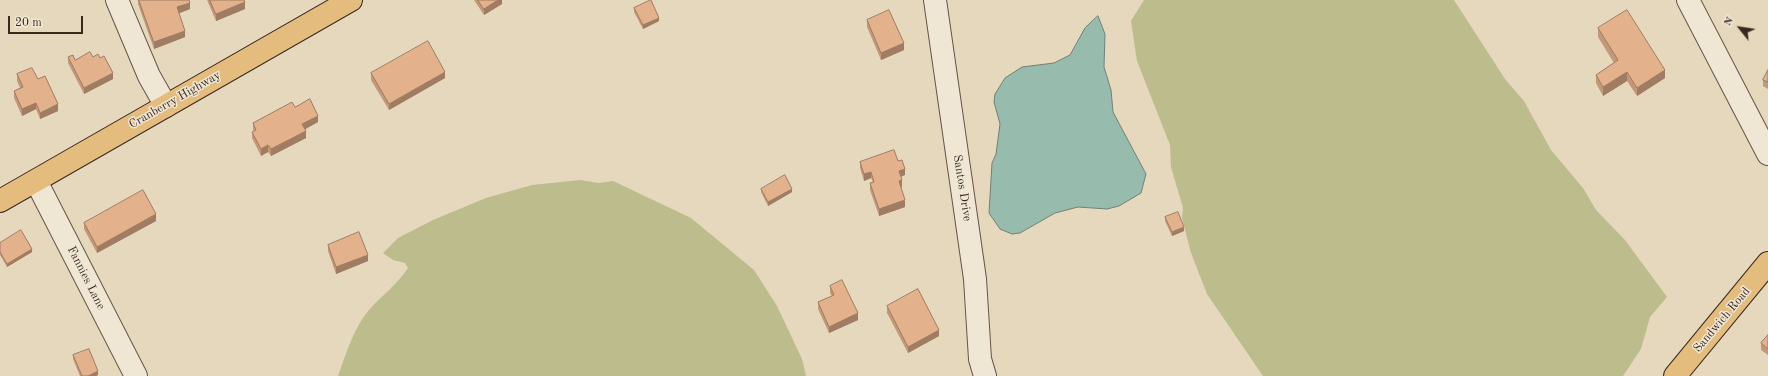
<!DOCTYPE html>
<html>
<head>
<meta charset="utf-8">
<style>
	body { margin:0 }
	#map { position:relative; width:1768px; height:376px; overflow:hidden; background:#e6d8bd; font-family:"Old Standard TT",serif }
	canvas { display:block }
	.north { position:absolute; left:1720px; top:8px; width:40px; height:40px; -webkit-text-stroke:3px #efe6d4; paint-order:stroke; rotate:300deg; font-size:11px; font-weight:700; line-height:16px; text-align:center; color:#3b2820 }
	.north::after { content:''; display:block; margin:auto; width:14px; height:18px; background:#3b2820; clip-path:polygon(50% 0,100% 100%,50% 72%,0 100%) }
	.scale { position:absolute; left:8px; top:16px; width:75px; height:18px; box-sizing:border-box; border:2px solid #3b2820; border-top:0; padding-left:5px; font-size:12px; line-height:14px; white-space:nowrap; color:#3b2820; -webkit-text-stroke:3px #efe6d4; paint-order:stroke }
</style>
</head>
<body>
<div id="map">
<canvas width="1768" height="376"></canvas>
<div class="north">N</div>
<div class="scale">20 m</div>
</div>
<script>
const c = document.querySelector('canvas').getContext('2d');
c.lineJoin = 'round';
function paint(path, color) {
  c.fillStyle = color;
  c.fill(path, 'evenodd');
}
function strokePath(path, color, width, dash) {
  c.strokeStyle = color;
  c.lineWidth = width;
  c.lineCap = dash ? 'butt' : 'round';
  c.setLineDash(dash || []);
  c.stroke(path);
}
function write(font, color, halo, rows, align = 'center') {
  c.font = font + ' "Old Standard TT",serif';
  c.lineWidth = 3;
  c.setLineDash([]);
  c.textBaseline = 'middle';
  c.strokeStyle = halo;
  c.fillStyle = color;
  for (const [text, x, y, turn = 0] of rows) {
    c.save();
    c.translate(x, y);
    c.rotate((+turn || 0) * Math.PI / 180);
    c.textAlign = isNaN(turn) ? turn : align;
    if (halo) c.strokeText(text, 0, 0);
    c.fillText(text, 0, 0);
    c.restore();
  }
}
paint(new Path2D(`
	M 1144,0 L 1454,0 L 1505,79 L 1524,101 L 1551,150 L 1583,188 L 1596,210 L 1625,240 L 1667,297 L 1650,317 L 1641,349 L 1623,376 L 1263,376 L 1207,294 L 1191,253 L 1182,218 L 1183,208 L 1171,167 L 1170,145 L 1137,61 L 1131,21 Z
	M 580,180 L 599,183 L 613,181 L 691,218 L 754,270 L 777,306 L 802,359 L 806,376 L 338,376 C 346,354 353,330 368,311 C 381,296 397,285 408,268 L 405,263 L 393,260 L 383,253 L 398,238 L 433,220 L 486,198 L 532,185 Z`), '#bcbc8d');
const water = new Path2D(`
	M 1098,16 L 1105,34 L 1104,67 L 1111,90 L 1113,112 L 1146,174 L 1141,193 L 1119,206 L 1107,209 L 1078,207 L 1055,213 L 1020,233 L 1012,234 L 1000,229 L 989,213 L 992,163 L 996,154 L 1000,124 L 994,102 L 995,94 L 1005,78 L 1022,67 L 1054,63 L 1070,55 L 1085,28 Z`);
paint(water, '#97bbac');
strokePath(water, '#728074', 1);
const minor = new Path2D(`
	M 117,0 L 149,76 L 166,106
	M 935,0 L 975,279 L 980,359 L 985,376
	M 1688,0 L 1768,154
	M 36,181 L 136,376`);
const major = new Path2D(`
	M 0,201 L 351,0
	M 1675,376 L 1768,263`);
strokePath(minor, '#665447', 24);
strokePath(major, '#3b2820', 24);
strokePath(minor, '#efe6d4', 22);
strokePath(major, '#e3bc7e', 22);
paint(new Path2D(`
	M 138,0 L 189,0 L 190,9 L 179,13 L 185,37 L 154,49 L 138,4 Z
	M 207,0 L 244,0 L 245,9 L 216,21 Z
	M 474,0 L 502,0 L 502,4 L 484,15 Z
	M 634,8 L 659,21 L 643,29 L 634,12 Z
	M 867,20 L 904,50 L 881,60 L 867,27 Z
	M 1598,28 L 1665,78 L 1637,96 L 1627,81 L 1603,96 L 1596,83 L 1596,75 L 1614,63 L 1598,37 Z
	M 68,57 L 75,60 L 93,57 L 113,79 L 84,94 L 68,63 Z
	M 1768,70 L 1768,89 L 1763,86 L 1763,80 Z
	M 371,73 L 445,78 L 389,110 L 371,80 Z
	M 17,74 L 38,79 L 58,111 L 40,119 L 36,109 L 22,116 L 14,98 L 14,91 L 20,88 L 17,81 Z
	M 295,107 L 318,122 L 305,129 L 306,138 L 271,156 L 268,152 L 261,156 L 252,138 L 252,132 L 254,131 L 253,130 L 253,123 Z
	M 898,161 L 905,175 L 901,177 L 902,187 L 901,187 L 905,207 L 879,216 L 870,190 L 870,183 L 873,182 L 871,178 L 864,181 L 860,168 L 860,162 Z
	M 761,189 L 792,192 L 768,206 L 761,192 Z
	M 1165,217 L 1184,231 L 1172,236 L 1165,221 Z
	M 156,221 L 97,253 L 84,229 L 84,223 Z
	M 0,243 L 32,252 L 7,267 L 0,255 Z
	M 328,245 L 368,261 L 336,274 L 328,251 Z
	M 830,286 L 858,320 L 829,333 L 818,309 L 818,302 L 832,296 L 830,293 Z
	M 887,306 L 939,336 L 908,353 L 887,313 Z
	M 1768,335 L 1768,355 L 1761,350 L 1761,343 Z
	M 73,355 L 98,375 L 96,376 L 80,376 L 73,359 Z`), '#c39878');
paint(new Path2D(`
	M 498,0 L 502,0 L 502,4 L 484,15 L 484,9 Z
	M 245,2 L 245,9 L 216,21 L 216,14 Z
	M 190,3 L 190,9 L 177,14 L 177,7 Z
	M 659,18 L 659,21 L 643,29 L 643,25 Z
	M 185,31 L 185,37 L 154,49 L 154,42 Z
	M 904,43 L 904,50 L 881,60 L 881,53 Z
	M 1665,70 L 1665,78 L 1637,96 L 1637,88 Z
	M 445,72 L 445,78 L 389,110 L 389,104 Z
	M 1627,72 L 1627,81 L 1603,96 L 1603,87 Z
	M 113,73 L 113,79 L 84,94 L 84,88 Z
	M 36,103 L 36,109 L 22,116 L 22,109 Z
	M 58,104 L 58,111 L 40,119 L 40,113 Z
	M 318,116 L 318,122 L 302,131 L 302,124 Z
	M 306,131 L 306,138 L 271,156 L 271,149 Z
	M 268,145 L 268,152 L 261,156 L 261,149 Z
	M 905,169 L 905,175 L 899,177 L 899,171 Z
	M 871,172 L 871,178 L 864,181 L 864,174 Z
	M 902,180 L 902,187 L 899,188 L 899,181 Z
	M 792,189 L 792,192 L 768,206 L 768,202 Z
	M 905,200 L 905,207 L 879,216 L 879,209 Z
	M 156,214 L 156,221 L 97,253 L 97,247 Z
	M 1184,227 L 1184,231 L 1172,236 L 1172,232 Z
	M 32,249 L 32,252 L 7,267 L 7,264 Z
	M 368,255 L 368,261 L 336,274 L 336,267 Z
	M 858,313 L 858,320 L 829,333 L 829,327 Z
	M 939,330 L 939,336 L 908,353 L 908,347 Z
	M 98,371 L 98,375 L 96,376 L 88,376 Z`), '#9f7c62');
const building = new Path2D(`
	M 139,0 L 189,0 L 190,3 L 177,7 L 185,31 L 154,42 Z
	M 210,0 L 244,0 L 245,2 L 216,14 Z
	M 478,0 L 498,0 L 484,9 Z
	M 651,0 L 659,18 L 643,25 L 634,8 Z
	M 889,10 L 904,43 L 881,53 L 867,20 Z
	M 1627,10 L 1665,70 L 1637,88 L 1627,72 L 1603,87 L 1596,75 L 1618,60 L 1598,28 Z
	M 428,41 L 445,72 L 389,104 L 371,73 Z
	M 90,52 L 93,57 L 98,54 L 100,58 L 104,56 L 113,73 L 84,88 L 68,57 L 73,55 L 75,60 Z
	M 32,68 L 38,79 L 45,76 L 58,104 L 40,113 L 36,103 L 22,109 L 14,91 L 23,87 L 17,74 Z
	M 1768,70 L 1768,82 L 1763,80 Z
	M 310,99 L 318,116 L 302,124 L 306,131 L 271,149 L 268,145 L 261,149 L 252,132 L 256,130 L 253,123 L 292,102 L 295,107 Z
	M 894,150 L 898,161 L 902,160 L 905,169 L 899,171 L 902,180 L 899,181 L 905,200 L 879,209 L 870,183 L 874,182 L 871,172 L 864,174 L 860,162 Z
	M 785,175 L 792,189 L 768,202 L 761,189 Z
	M 143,190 L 156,214 L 97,247 L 84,223 Z
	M 1178,212 L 1184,227 L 1172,232 L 1165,217 Z
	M 21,230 L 32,249 L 7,264 L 0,252 L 0,243 Z
	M 359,232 L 368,255 L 336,267 L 328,245 Z
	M 842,280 L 858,313 L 829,327 L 818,302 L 834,295 L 830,286 Z
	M 918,289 L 939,330 L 908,347 L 887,306 Z
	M 1768,335 L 1768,349 L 1761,343 Z
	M 89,349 L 98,371 L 88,376 L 82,376 L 73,355 Z`);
paint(building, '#e3b18c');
strokePath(building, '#9f7c62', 1);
write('12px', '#3b2820', '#efe6d4', [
	["Cranberry Highway",175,100,-30],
	["Santos Drive",962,188,81],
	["Fannies Lane",86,278,63],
	["Sandwich Road",1722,320,-50]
]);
</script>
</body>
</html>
